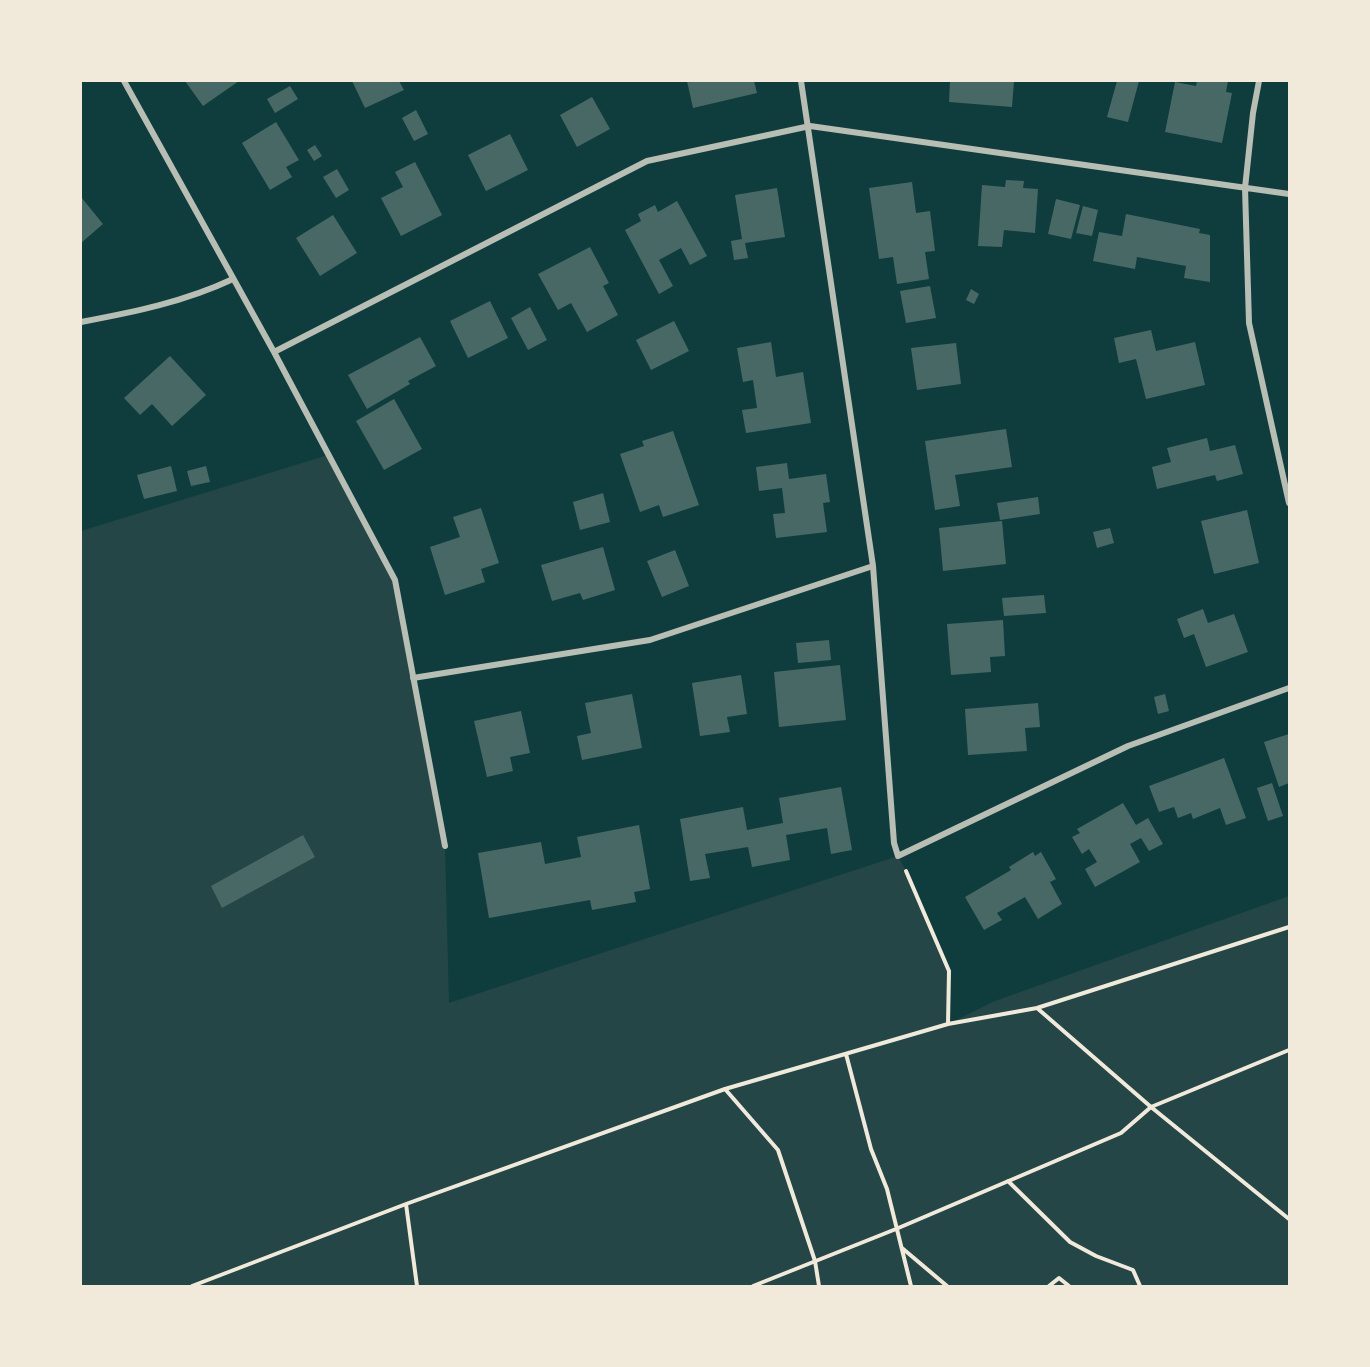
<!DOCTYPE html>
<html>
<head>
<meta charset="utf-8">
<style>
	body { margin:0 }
	#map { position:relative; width:1370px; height:1367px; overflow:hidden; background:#0f3d3e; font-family:"DM Sans",sans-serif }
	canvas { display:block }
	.frame { position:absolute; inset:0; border:82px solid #f1e9da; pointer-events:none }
</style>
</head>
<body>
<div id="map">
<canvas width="1370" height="1367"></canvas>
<div class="frame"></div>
</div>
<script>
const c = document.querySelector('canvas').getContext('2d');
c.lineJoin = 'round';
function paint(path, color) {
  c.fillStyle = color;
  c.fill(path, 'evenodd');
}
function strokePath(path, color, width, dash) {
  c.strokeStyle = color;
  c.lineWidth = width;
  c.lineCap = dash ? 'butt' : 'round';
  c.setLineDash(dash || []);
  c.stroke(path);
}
paint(new Path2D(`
	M 328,455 L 395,580 L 445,846 L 449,1003 L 898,856 L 917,892 L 949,971 L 948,1024 L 995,1001 L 1289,896 L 1289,1286 L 81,1286 L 81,531 Z`), '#244646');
paint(new Path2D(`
	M 185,81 L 239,81 L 203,106 Z
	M 352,81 L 399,81 L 404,90 L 365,108 Z
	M 687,81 L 754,81 L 757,93 L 693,108 Z
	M 950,81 L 1014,81 L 1012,107 L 949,102 Z
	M 1117,81 L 1139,81 L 1128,122 L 1107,117 Z
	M 1197,81 L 1228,81 L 1226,92 L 1232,93 L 1222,143 L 1165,132 L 1175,82 L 1196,86 Z
	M 290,86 L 298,99 L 275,113 L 267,99 Z
	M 592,97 L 610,129 L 577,147 L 560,115 Z
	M 416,110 L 428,134 L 414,141 L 402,118 Z
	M 276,122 L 299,160 L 286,167 L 292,177 L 270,190 L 242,143 Z
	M 510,134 L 528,170 L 486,191 L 468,155 Z
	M 315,145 L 322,156 L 314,161 L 307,150 Z
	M 415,162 L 442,215 L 401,236 L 381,198 L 403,187 L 395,172 Z
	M 337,169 L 349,190 L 336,198 L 323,177 Z
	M 1006,180 L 1024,181 L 1023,188 L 1038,189 L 1035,233 L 1004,230 L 1002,247 L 978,246 L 982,185 L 1005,187 Z
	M 912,182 L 916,213 L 930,211 L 935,251 L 925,252 L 929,279 L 897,284 L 893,257 L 879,259 L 869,188 Z
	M 777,188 L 785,237 L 745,243 L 748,258 L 734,260 L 731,241 L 742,239 L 735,195 Z
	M 81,197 L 103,224 L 81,243 Z
	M 1056,199 L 1080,205 L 1071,239 L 1048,234 Z
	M 677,201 L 707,256 L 690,265 L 681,248 L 659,260 L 673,286 L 659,294 L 625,230 L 641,221 L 638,214 L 655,205 L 658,212 Z
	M 1083,206 L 1098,210 L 1092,236 L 1076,233 Z
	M 1126,214 L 1200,229 L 1199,233 L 1210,235 L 1210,282 L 1184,278 L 1186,266 L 1137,257 L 1135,269 L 1093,261 L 1099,232 L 1122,236 Z
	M 333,215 L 357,253 L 320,276 L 296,238 Z
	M 590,247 L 609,283 L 603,286 L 618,315 L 587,332 L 571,303 L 558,310 L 538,274 Z
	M 930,286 L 936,318 L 906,323 L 900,291 Z
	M 971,289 L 979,294 L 974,304 L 966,300 Z
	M 490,301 L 508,338 L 468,358 L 450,321 Z
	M 530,307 L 547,340 L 528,350 L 511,318 Z
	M 674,321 L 689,351 L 651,370 L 636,340 Z
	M 1151,330 L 1156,351 L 1195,342 L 1205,385 L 1146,399 L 1136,359 L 1119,363 L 1114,338 Z
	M 420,337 L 436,366 L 408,381 L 410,384 L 367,409 L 348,375 Z
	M 771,342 L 776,377 L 803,372 L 811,423 L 746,433 L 742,410 L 757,408 L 753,380 L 743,382 L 737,348 Z
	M 956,343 L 961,384 L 917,390 L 911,348 Z
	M 170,356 L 206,395 L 172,426 L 152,404 L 140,415 L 124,398 Z
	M 394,399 L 422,449 L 384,470 L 356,421 Z
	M 1006,429 L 1012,467 L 955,475 L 960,506 L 935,510 L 925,441 Z
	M 673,431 L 699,505 L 663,517 L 659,505 L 640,512 L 620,454 L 644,446 L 642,441 Z
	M 1207,438 L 1210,451 L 1235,445 L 1243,474 L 1217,481 L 1215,475 L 1157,489 L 1152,467 L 1171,462 L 1167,448 Z
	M 787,463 L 789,479 L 826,474 L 830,502 L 823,503 L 827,532 L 776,538 L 773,514 L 785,513 L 782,488 L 759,491 L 756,467 Z
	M 171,466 L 177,491 L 144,499 L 137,475 Z
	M 206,466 L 210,482 L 191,486 L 187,471 Z
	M 603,493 L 610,522 L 580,530 L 573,502 Z
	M 1038,497 L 1040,514 L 1000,520 L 997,503 Z
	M 481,508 L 499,563 L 481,569 L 485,582 L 445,595 L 430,547 L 460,537 L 453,517 Z
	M 1247,510 L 1259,563 L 1214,574 L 1201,521 Z
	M 1002,521 L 1006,564 L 943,571 L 939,528 Z
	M 1110,528 L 1114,543 L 1097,548 L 1093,532 Z
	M 603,547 L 615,590 L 583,600 L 580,593 L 552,601 L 541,565 Z
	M 675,550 L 689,586 L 662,597 L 647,561 Z
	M 1044,595 L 1046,613 L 1004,616 L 1002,598 Z
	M 1203,609 L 1208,623 L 1234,614 L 1248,652 L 1206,667 L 1194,634 L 1184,638 L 1177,619 Z
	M 1003,620 L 1005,656 L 990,657 L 991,672 L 951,675 L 947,624 Z
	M 829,640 L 831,660 L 798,663 L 796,643 Z
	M 840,665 L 846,720 L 779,727 L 774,672 Z
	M 741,675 L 747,714 L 727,717 L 730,732 L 700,736 L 692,683 Z
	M 632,694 L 642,748 L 582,760 L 577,736 L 591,733 L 585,703 Z
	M 1165,694 L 1169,711 L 1158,714 L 1154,697 Z
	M 1038,703 L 1040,727 L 1025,728 L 1027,751 L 968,755 L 965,709 Z
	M 521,711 L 530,753 L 510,757 L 513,771 L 487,777 L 474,721 Z
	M 1289,734 L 1289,783 L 1279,787 L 1264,742 Z
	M 1224,758 L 1246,818 L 1226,825 L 1220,808 L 1193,819 L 1191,813 L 1178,818 L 1174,807 L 1159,812 L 1149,786 Z
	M 1272,783 L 1283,816 L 1268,821 L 1257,788 Z
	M 841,787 L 852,850 L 831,854 L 827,828 L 786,835 L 790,860 L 752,867 L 748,847 L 705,854 L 710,878 L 690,881 L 680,819 L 743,807 L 747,830 L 783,823 L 779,798 Z
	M 1123,803 L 1136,825 L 1148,818 L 1163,844 L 1149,851 L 1141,838 L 1130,844 L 1140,862 L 1095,887 L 1085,869 L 1097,862 L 1089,849 L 1082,854 L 1072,837 L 1080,833 L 1077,829 Z
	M 639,825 L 650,889 L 634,892 L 636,902 L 592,910 L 590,900 L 489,918 L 478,853 L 541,842 L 545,864 L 581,857 L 577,837 Z
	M 303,835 L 315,857 L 222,908 L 211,886 Z
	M 1033,852 L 1035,856 L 1041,852 L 1056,879 L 1050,882 L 1062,904 L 1038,919 L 1025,897 L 997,913 L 1002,920 L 984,930 L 965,897 L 1011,870 L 1009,867 Z`), '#486865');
strokePath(new Path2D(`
	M 1037,1008 L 1151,1107 L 1289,1219
	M 948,1024 L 1037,1008 L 1289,927
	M 846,1054 L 871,1149 L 887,1189 L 911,1286
	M 725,1089 L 778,1150 L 815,1261 L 819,1286
	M 1008,1181 L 1070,1242 L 1096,1256 L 1133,1270 L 1140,1286
	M 406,1204 L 417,1286
	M 902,1248 L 947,1286
	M 192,1286 L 406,1204 L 725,1089 L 948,1024 L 949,971 L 906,871
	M 753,1286 L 896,1229 L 1121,1133 L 1151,1107 L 1289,1050
	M 1049,1286 L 1059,1278 L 1069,1286`), '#f1e9da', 4);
strokePath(new Path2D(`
	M 124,81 L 274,352 L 395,580 L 445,846
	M 801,81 L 873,566 L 894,843 L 898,856 L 1128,746 L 1289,688
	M 1259,81 L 1253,113 L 1245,188 L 1249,323 L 1289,503
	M 81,322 C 134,312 184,302 233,279
	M 274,352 L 647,161 L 810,126 L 1289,194
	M 413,678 L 650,640 L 873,566`), '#b8beb3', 6);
</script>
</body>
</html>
